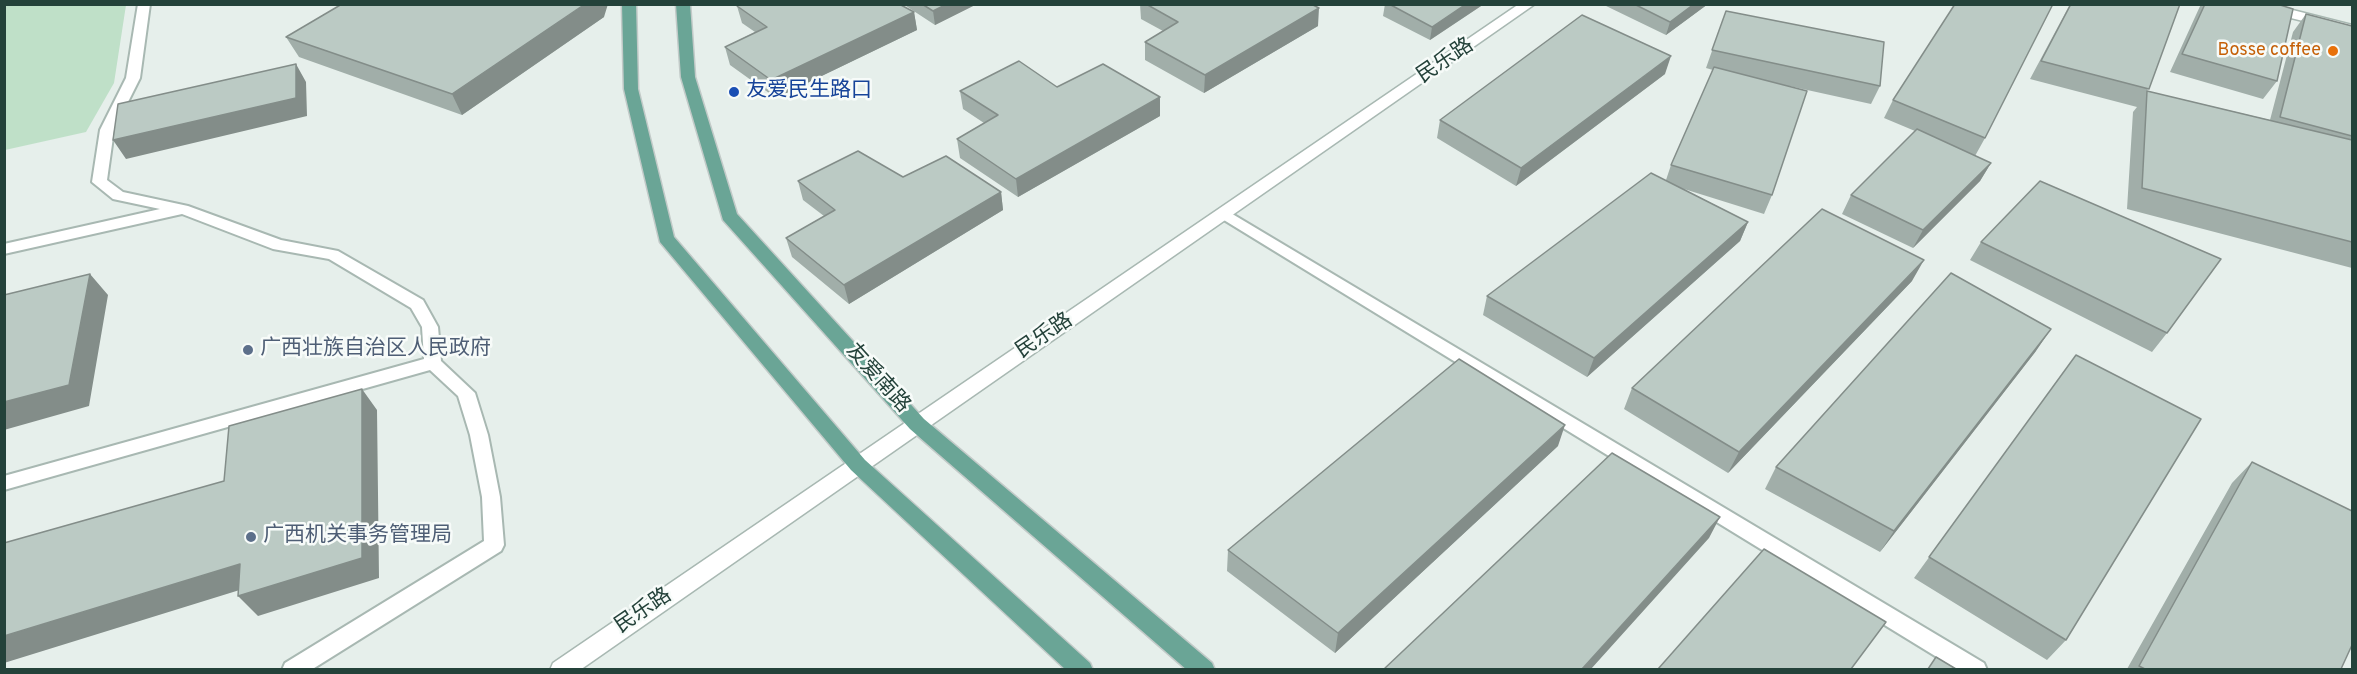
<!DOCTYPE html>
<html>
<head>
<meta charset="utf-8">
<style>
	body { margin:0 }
	#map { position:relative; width:2357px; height:674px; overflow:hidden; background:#e6efeb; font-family:Overpass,sans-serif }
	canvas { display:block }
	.frame { position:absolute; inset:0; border:6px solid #24423a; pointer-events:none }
</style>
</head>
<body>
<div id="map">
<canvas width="2357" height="674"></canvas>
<div class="frame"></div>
</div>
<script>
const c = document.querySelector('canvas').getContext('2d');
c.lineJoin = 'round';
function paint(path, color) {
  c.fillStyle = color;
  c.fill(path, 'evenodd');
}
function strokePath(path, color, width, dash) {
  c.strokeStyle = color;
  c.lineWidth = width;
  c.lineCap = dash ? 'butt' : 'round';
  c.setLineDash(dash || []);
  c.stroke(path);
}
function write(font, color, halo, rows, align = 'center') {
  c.font = font + ' Overpass,"Noto Sans SC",sans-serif';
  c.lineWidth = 5;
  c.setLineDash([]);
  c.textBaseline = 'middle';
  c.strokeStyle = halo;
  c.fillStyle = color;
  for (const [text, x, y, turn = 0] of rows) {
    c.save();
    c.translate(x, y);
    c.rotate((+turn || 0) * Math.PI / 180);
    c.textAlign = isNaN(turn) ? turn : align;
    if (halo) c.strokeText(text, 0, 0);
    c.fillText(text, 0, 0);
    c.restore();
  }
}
paint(new Path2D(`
	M 4,5 L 126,5 L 114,83 L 86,132 L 5,150 Z`), '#bfe0c8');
const lane = new Path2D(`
	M 138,4 L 150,4 L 140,78 L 114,130 L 107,180 L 123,192 L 188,206 L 281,240 L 338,251 L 423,300 L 438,327 L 441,361 L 475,393 L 488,435 L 500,497 L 504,545 L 501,551 L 311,670 L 282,670 L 285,663 L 484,541 L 482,497 L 470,435 L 458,396 L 430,370 L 4,490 L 4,476 L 424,359 L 422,327 L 411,308 L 329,259 L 273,249 L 182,214 L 4,254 L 4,244 L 160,209 L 113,199 L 92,182 L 100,130 L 126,78 Z
	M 1224,209 L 1984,663 L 1987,670 L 1958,670 L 1219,217 L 1217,214 L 1219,211 Z`);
const street = new Path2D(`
	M 1519,4 L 1535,4 L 580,670 L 550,670 L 553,663 Z
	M 2245,4 L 2269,4 L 2352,25 L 2352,33 L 2246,7 Z`);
const primary = new Path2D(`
	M 622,4 L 636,4 L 638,89 L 674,237 L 865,460 L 1090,663 L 1093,670 L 1066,670 L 851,470 L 660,242 L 624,89 Z
	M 676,4 L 690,4 L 695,77 L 737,214 L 924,419 L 1212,663 L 1215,670 L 1187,670 L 910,429 L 723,220 L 681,77 Z`);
strokePath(lane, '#a8b8b2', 4);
strokePath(street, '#a8b8b2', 3);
strokePath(primary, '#c2cac8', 3);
paint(lane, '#fff');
paint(street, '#fff');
paint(primary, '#6aa596');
paint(new Path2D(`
	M 903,4 L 977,4 L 935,25 Z
	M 1140,4 L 1311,4 L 1318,26 L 1204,93 L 1145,60 L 1145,42 L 1163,31 L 1141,19 Z
	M 1385,4 L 1484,4 L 1430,40 L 1383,16 Z
	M 1604,4 L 1708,4 L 1666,35 L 1604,5 Z
	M 2070,4 L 2180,4 L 2147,91 L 2270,120 L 2293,32 L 2306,14 L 2352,26 L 2352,268 L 2127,209 L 2133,112 L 2137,107 L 2030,79 Z
	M 2201,4 L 2277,4 L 2277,81 L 2263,99 L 2170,72 Z
	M 737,6 L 914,12 L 917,30 L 776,98 L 730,65 L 725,47 L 755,32 L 742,23 Z
	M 1726,11 L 1880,86 L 1871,104 L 1789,86 L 1772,195 L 1764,214 L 1684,189 L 1748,222 L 1740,241 L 1587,377 L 1483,315 L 1487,296 L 1666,180 L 1671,165 L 1713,70 L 1706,68 Z
	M 604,17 L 462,115 L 299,57 L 286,37 Z
	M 1665,74 L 1516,186 L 1437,138 L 1440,120 Z
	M 1057,87 L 1160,116 L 1018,197 L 960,158 L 957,139 L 984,123 L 963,109 L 960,91 Z
	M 1893,100 L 1985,138 L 1975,156 L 1991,163 L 1980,181 L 1913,248 L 1842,214 L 1851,195 L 1915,131 L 1884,118 Z
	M 903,177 L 1001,192 L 1003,210 L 849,304 L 792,257 L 786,238 L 824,216 L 803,200 L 798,181 Z
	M 1981,242 L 2167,333 L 2152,352 L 1970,260 Z
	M 1912,281 L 1728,473 L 1624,409 L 1632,388 Z
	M 2036,351 L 1880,552 L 1765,489 L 1776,467 Z
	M 2076,355 L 2066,640 L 2047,660 L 1914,578 Z
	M 1558,446 L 1335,653 L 1227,571 L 1228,550 Z
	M 2252,462 L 2341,669 L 2127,669 L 2232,483 Z`), '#a1aea9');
paint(new Path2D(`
	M 585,4 L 608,4 L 604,17 L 462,115 L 452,94 Z
	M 947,4 L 977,4 L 935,25 L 933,11 Z
	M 1466,4 L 1484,4 L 1430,40 L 1432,27 Z
	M 1694,4 L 1708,4 L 1666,35 L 1670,22 Z
	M 1319,8 L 1318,26 L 1204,93 L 1205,75 Z
	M 914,12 L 917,30 L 776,98 L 771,80 Z
	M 1671,56 L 1665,74 L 1516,186 L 1521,168 Z
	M 296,64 L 306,82 L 307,116 L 126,159 L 113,140 Z
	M 1160,97 L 1160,116 L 1018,197 L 1016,179 Z
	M 1991,163 L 1980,181 L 1913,248 L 1923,230 Z
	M 1001,192 L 1003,210 L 849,304 L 844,285 Z
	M 1748,222 L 1740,241 L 1587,377 L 1594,358 Z
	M 1924,260 L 1912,281 L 1728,473 L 1739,452 Z
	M 90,274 L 108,295 L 89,406 L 4,430 L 4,402 Z
	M 2051,329 L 2036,351 L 1880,552 L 1894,531 Z
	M 362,389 L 377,410 L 379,578 L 258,616 L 238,596 Z
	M 1565,425 L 1558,446 L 1335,653 L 1338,633 Z
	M 1720,517 L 1709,538 L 1591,669 L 1582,669 Z
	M 240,564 L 259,584 L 4,663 L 4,636 Z`), '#838d89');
const building = new Path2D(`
	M 342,4 L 585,4 L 452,94 L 286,37 Z
	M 740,4 L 899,4 L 914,12 L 771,80 L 725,47 L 767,27 L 737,6 Z
	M 922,4 L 947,4 L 933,11 Z
	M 1146,4 L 1311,4 L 1319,8 L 1205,75 L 1145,42 L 1178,22 Z
	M 1389,4 L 1466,4 L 1432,27 Z
	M 1634,4 L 1694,4 L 1670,22 Z
	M 1955,4 L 2053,4 L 1985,138 L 1893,100 Z
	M 2071,4 L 2180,4 L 2149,89 L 2041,61 Z
	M 2205,4 L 2277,4 L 2293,9 L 2277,81 L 2182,54 Z
	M 1726,11 L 1884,42 L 1880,86 L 1712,50 Z
	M 2306,14 L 2352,26 L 2352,136 L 2280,117 Z
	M 1582,15 L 1671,56 L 1521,168 L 1440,120 Z
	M 1019,61 L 1057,87 L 1103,64 L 1160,97 L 1016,179 L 957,139 L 998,115 L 960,91 Z
	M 296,64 L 296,98 L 113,140 L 118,104 Z
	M 1714,67 L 1807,91 L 1772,195 L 1671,165 Z
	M 2147,91 L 2352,140 L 2352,242 L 2142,188 Z
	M 1917,129 L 1991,163 L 1923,230 L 1851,195 Z
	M 858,151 L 903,177 L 946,156 L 1001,192 L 844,285 L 786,238 L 835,210 L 798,181 Z
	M 1651,173 L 1748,222 L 1594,358 L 1487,296 Z
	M 2040,181 L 2221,259 L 2167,333 L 1981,242 Z
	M 1822,209 L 1924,260 L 1739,452 L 1632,388 Z
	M 1951,273 L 2051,329 L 1894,531 L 1776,467 Z
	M 90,274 L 69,385 L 4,402 L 4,295 Z
	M 2076,355 L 2201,419 L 2066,640 L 1929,557 Z
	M 1459,359 L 1565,425 L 1338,633 L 1228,550 Z
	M 362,389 L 362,558 L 238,596 L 240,564 L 4,636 L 4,543 L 224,481 L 229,426 Z
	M 1612,453 L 1720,517 L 1582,669 L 1384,669 Z
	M 2252,462 L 2352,511 L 2352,645 L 2341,669 L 2145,669 L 2139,666 Z
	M 1764,549 L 1886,622 L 1851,669 L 1658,669 Z
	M 1936,657 L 1956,669 L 1928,669 Z`);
paint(building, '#bbcac4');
strokePath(building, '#838d89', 1.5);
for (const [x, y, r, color] of [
	[2333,51,6,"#e8710a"],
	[734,92,6,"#1a4fb4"],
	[248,350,6,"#5c6f8a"],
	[251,537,6,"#5c6f8a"]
]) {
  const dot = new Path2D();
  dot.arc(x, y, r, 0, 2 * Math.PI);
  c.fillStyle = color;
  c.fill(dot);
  strokePath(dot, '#f7fbf9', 2);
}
write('18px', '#c56008', '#f7fbf9', [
	["Bosse coffee",2321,51]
], 'right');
write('21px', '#24423a', '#f7fbf9', [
	["民乐路",1446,62,-34],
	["民乐路",1045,337,-34],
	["友爱南路",877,379,48],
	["民乐路",644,612,-34]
]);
write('21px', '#164399', '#f7fbf9', [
	["友爱民生路口",746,92]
], 'left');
write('21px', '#4e5e75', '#f7fbf9', [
	["广西壮族自治区人民政府",260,350],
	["广西机关事务管理局",263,537]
], 'left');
</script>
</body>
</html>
